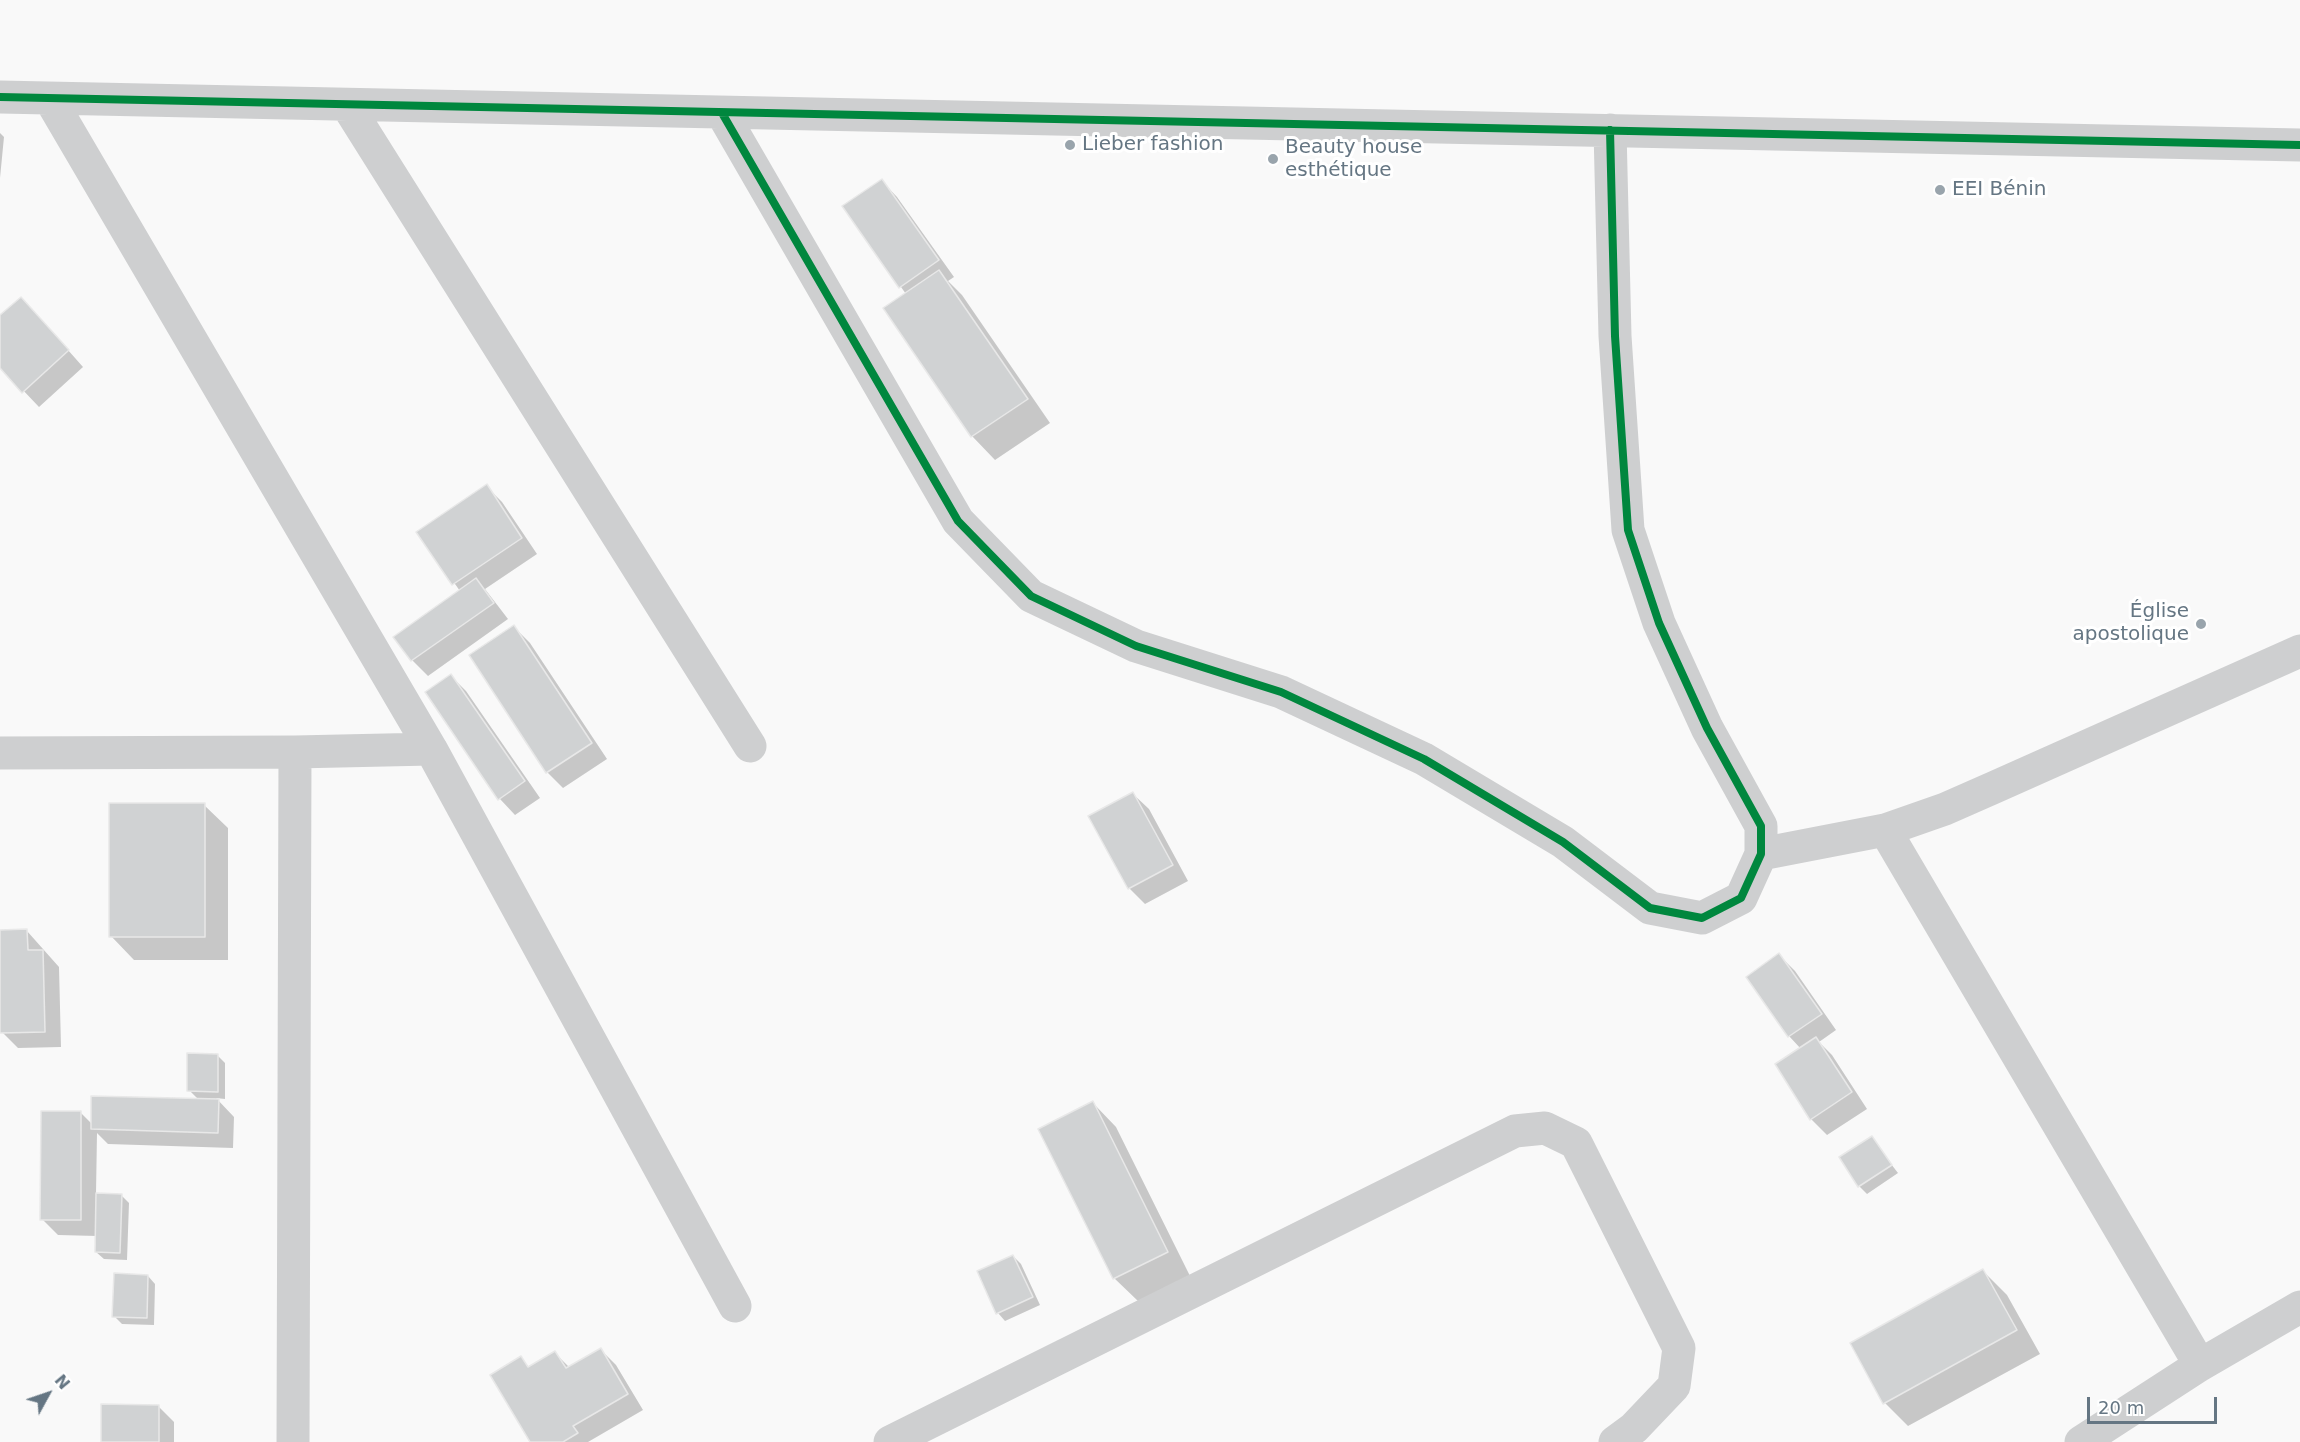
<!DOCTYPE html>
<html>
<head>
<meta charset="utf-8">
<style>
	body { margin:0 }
	#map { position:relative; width:2300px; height:1442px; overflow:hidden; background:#f9f9f9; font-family:"DejaVu Sans",sans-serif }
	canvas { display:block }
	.north { position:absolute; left:18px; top:1364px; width:60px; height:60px; -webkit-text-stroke:4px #fff; paint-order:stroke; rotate:50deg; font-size:16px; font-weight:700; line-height:24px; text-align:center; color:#657683 }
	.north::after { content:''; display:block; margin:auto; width:21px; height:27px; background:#657683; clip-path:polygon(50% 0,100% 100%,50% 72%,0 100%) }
	.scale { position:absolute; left:2087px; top:1397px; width:130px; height:27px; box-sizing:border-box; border:3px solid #657683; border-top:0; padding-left:8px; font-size:18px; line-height:21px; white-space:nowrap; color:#657683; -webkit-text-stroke:4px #fff; paint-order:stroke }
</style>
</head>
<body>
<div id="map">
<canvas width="2300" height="1442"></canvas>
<div class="north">N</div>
<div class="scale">20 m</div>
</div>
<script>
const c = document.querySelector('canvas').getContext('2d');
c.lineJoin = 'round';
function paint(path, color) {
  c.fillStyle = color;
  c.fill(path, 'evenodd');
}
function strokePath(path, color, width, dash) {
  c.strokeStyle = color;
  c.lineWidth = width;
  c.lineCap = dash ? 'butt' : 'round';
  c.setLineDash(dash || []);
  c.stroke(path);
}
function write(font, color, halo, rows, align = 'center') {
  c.font = font + ' "DejaVu Sans",sans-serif';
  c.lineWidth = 6;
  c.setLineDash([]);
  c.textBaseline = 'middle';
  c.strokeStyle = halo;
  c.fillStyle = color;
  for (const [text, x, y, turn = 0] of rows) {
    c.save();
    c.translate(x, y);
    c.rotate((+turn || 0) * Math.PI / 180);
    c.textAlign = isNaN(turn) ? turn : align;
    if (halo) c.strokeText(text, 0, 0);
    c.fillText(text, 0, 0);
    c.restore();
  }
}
paint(new Path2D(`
	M 0,133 L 4,137 L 0,178 Z
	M 882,181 L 897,197 L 954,277 L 948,281 L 962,295 L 1050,423 L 995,460 L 972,436 L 906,294 L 844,207 Z
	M 37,315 L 83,367 L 39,407 L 0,366 L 0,318 Z
	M 486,486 L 502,502 L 537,554 L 485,589 L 508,619 L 428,676 L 412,660 L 460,591 L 418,532 Z
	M 514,627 L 530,643 L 607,759 L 563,788 L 547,772 Z
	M 451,676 L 466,691 L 540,798 L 515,815 L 500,799 Z
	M 1133,794 L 1149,809 L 1188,881 L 1145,904 L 1129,888 Z
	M 204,805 L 228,828 L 228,960 L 134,960 L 111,936 Z
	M 0,931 L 27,931 L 59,967 L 61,1047 L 18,1048 L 2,1032 Z
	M 1779,955 L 1795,971 L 1836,1030 L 1819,1042 L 1832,1055 L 1867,1109 L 1827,1135 L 1811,1119 L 1801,1049 L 1789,1036 L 1748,977 Z
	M 217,1055 L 225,1063 L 225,1099 L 216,1098 L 234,1117 L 233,1148 L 108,1144 L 97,1133 L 96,1194 L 121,1195 L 129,1203 L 127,1260 L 104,1259 L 96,1252 L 97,1236 L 58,1235 L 42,1219 L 81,1113 L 92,1124 L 199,1100 L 189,1090 Z
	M 1093,1103 L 1116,1127 L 1190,1276 L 1138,1301 L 1114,1278 Z
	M 1871,1138 L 1898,1173 L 1867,1194 L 1859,1186 Z
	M 1013,1256 L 1021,1264 L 1040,1305 L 1005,1321 L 998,1313 Z
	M 1983,1271 L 2007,1295 L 2040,1354 L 1908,1426 L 1885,1403 Z
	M 148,1276 L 155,1284 L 154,1325 L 122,1324 L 114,1316 Z
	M 600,1349 L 616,1365 L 643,1410 L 588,1442 L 532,1442 L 520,1358 L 530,1368 L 555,1353 L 570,1368 Z
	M 158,1406 L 174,1422 L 174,1442 L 102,1442 Z`), '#0003');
const building = new Path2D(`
	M 882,179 L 939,260 L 899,288 L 842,206 Z
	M 939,270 L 1028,399 L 971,437 L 883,308 Z
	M 21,297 L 69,350 L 22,393 L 0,368 L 0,315 Z
	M 487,484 L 522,538 L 452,585 L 416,532 Z
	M 476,578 L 494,603 L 411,661 L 393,637 Z
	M 514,625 L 592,743 L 546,773 L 469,655 Z
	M 451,674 L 525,781 L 498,800 L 425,692 Z
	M 1133,792 L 1173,865 L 1128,889 L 1088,816 Z
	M 109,803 L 205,803 L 205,937 L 109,937 Z
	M 27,929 L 28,950 L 43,950 L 45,1032 L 0,1033 L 0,930 Z
	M 1779,953 L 1822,1014 L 1788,1037 L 1746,977 Z
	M 1816,1037 L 1852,1092 L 1810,1120 L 1775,1064 Z
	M 187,1053 L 218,1054 L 218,1092 L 187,1091 Z
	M 91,1096 L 219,1099 L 218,1133 L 91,1129 Z
	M 1093,1101 L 1168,1252 L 1113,1279 L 1038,1129 Z
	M 41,1111 L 81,1111 L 81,1220 L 40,1220 Z
	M 1872,1136 L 1892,1165 L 1858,1187 L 1839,1157 Z
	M 96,1193 L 122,1194 L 120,1253 L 95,1252 Z
	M 1013,1255 L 1033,1297 L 996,1314 L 977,1271 Z
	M 1983,1269 L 2017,1330 L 1883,1404 L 1850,1343 Z
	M 114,1273 L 148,1275 L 147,1318 L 112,1317 Z
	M 601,1348 L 628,1394 L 573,1426 L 578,1433 L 563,1442 L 530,1442 L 490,1375 L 521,1356 L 528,1367 L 555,1351 L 566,1368 Z
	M 101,1404 L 159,1405 L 159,1442 L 101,1442 Z`);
paint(building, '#d0d2d3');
strokePath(building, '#e8e8e8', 1.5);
strokePath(new Path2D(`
	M 0,97 L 2300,145
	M 50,99 L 431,749 L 735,1306
	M 347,105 L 750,746
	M 722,113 L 958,521 L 1031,596 L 1136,646 L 1281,692 L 1424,759 L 1563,842 L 1650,908 L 1702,918 L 1741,898 L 1761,854 L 1761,826 L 1707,728 L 1659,623 L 1628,530 L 1615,336 L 1610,130
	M 0,753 L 295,752 L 431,749
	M 1761,854 L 1885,830
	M 2200,1365 L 1885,830 L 1945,809 L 1995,787 L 2300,651
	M 293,1442 L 295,752
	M 890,1442 L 1515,1131 L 1545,1128 L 1576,1143 L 1679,1348 L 1674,1386 L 1634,1428 L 1615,1442
	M 2081,1442 L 2200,1365 L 2300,1307`), '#cecfd0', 33);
strokePath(new Path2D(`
	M 0,97 L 2300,145
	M 722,113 L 958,521 L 1031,596 L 1136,646 L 1281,692 L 1424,759 L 1563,842 L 1650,908 L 1702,918 L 1741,898 L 1761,854 L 1761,826 L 1707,728 L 1659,623 L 1628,530 L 1615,336 L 1610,130`), '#00873e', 8);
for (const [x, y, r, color] of [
	[1070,145,6,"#99a4ac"],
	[1273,159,6,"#99a4ac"],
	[1940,190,6,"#99a4ac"],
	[2201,624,6,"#99a4ac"]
]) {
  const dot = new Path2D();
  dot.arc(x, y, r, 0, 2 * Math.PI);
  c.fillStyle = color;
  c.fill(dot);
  strokePath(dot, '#fff', 2);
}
write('20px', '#657683', '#fff', [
	["Lieber fashion",1082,145],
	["Beauty house",1285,148],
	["esthétique",1285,171],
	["EEI Bénin",1952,190],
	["Église",2189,612,"right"],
	["apostolique",2189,635,"right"]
], 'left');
</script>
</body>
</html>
